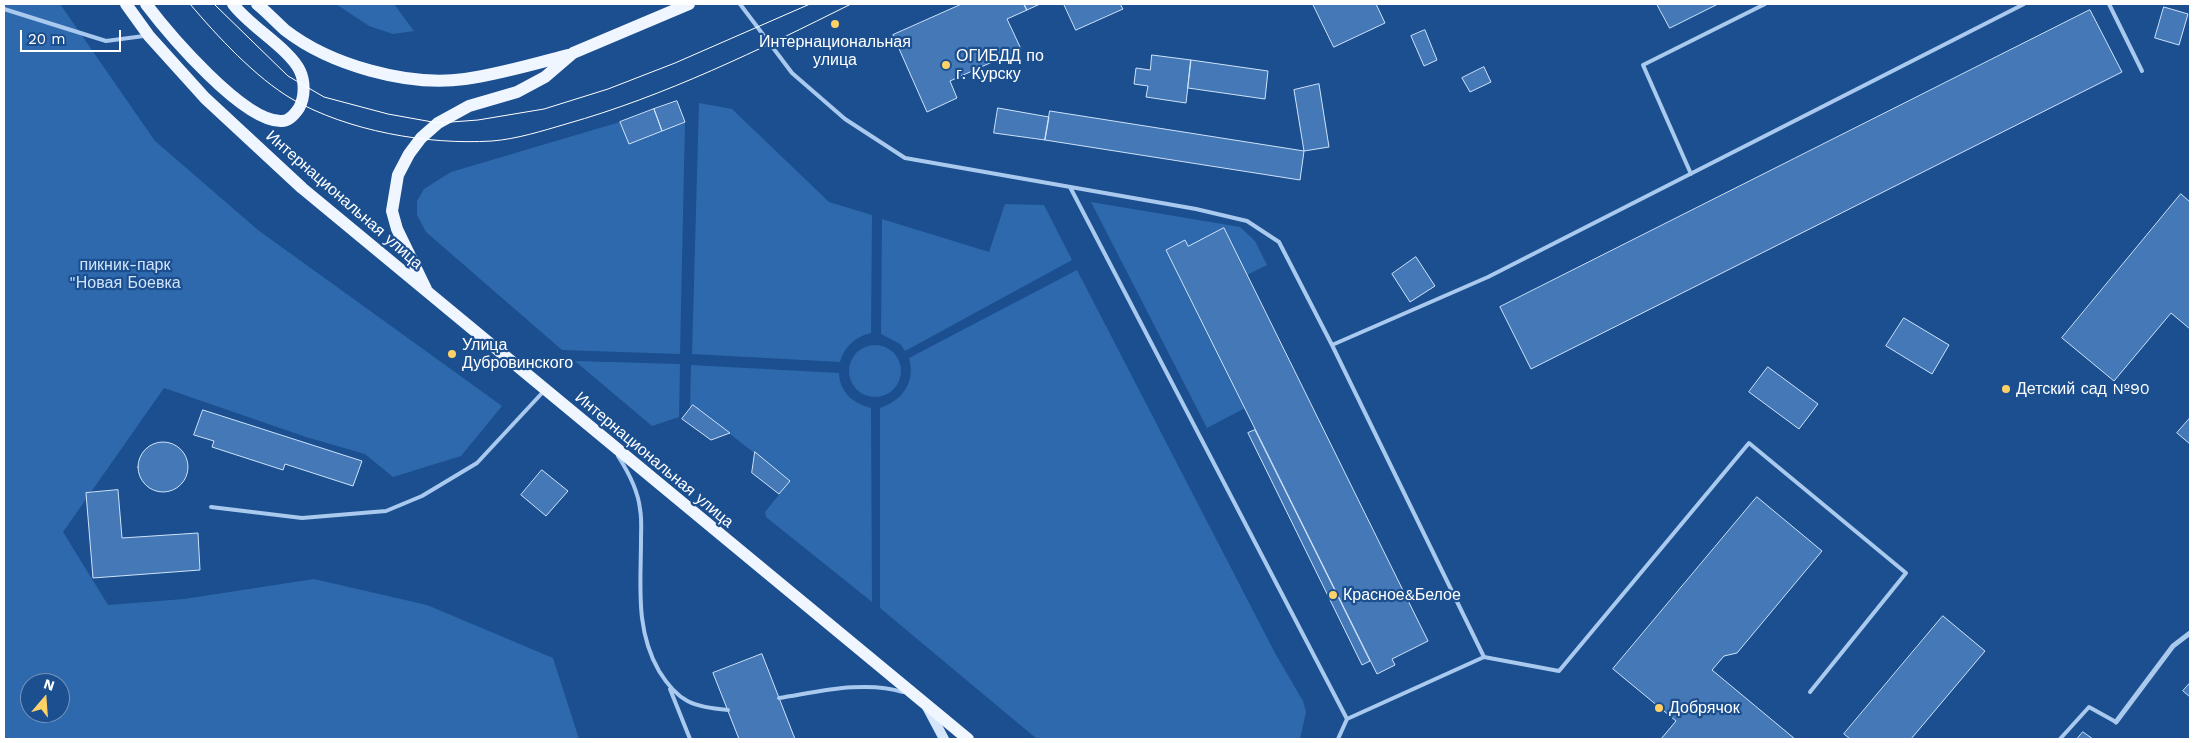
<!DOCTYPE html>
<html>
<head>
<meta charset="utf-8">
<style>
	body { margin:0 }
	#map { position:relative; width:2194px; height:743px; overflow:hidden; background:#1b4f8f; font-family:"Work Sans",sans-serif }
	canvas { display:block }
	.frame { position:absolute; inset:0; border:5px solid #fff; pointer-events:none }
	.north { position:absolute; left:20px; top:673px; width:50px; height:50px; box-sizing:border-box; background:#1b4f8f; border:1px solid #7695bc; border-radius:50%; rotate:18deg; font-size:14px; font-weight:700; line-height:20px; text-align:center; color:#fff }
	.north::after { content:''; display:block; margin:auto; width:18px; height:22px; background:#ffd166; clip-path:polygon(50% 0,100% 100%,50% 72%,0 100%) }
	.scale { position:absolute; left:20px; top:30px; width:101px; height:22px; box-sizing:border-box; border:2px solid #fff; border-top:0; padding-left:6px; font-size:15px; line-height:18px; white-space:nowrap; color:#fff; -webkit-text-stroke:4px #1b4f8f; paint-order:stroke }
</style>
</head>
<body>
<div id="map">
<canvas width="2194" height="743"></canvas>
<div class="frame"></div>
<div class="north">N</div>
<div class="scale">20 m</div>
</div>
<script>
const c = document.querySelector('canvas').getContext('2d');
c.lineJoin = 'round';
function paint(path, color) {
  c.fillStyle = color;
  c.fill(path, 'evenodd');
}
function strokePath(path, color, width, dash) {
  c.strokeStyle = color;
  c.lineWidth = width;
  c.lineCap = dash ? 'butt' : 'round';
  c.setLineDash(dash || []);
  c.stroke(path);
}
function write(font, color, halo, rows, align = 'center') {
  c.font = font + ' "Work Sans",sans-serif';
  c.lineWidth = 4.5;
  c.setLineDash([]);
  c.textBaseline = 'middle';
  c.strokeStyle = halo;
  c.fillStyle = color;
  for (const [text, x, y, turn = 0] of rows) {
    c.save();
    c.translate(x, y);
    c.rotate((+turn || 0) * Math.PI / 180);
    c.textAlign = isNaN(turn) ? turn : align;
    if (halo) c.strokeText(text, 0, 0);
    c.fillText(text, 0, 0);
    c.restore();
  }
}
paint(new Path2D(`
	M 4,4 L 60,4 L 155,141 L 258,230 L 502,406 L 461,456 L 393,477 L 365,454 L 306,437 L 164,388 L 63,532 L 108,605 L 184,599 L 314,579 L 427,605 L 553,658 L 579,739 L 4,739 ZM 30,683 L 60,683 L 60,713 L 30,713 Z
	M 336,4 L 394,4 L 414,31 L 393,34 L 369,26 Z
	M 699,103 L 732,109 L 829,202 L 872,215 L 871,333 C 856,336 844,347 840,362 L 692,354 Z
	M 620,122 L 629,143 L 685,122 L 680,354 L 562,350 L 426,232 L 417,215 L 417,201 L 424,189 L 451,172 Z
	M 1091,202 L 1240,227 L 1255,241 L 1267,265 L 1247,275 L 1188,246 L 1185,240 L 1166,250 L 1245,408 L 1207,428 Z
	M 1005,204 L 1044,205 L 1072,260 L 905,351 L 900,344 L 881,334 L 882,219 L 989,252 Z
	M 1077,270 L 1275,653 L 1303,701 L 1306,712 L 1300,739 L 1037,739 L 880,608 L 880,408 C 902,401 916,382 909,358 Z
	M849 371a26 26 0 1 1 52 0a26 26 0 1 1-52 0Z
	M 575,361 L 680,364 L 679,417 L 652,426 Z
	M 691,365 L 839,373 C 840,393 853,403 871,408 L 872,602 L 766,517 L 765,512 L 790,481 L 693,405 L 690,409 Z`), '#2e69ad');
const building = new Path2D(`
	M 962,4 L 1024,4 L 1027,10 L 1007,19 L 1021,49 L 950,81 L 957,98 L 927,112 L 893,35 Z
	M 1024,4 L 1040,4 L 1027,10 Z
	M 1064,4 L 1120,4 L 1123,9 L 1076,30 Z
	M 1313,4 L 1376,4 L 1385,23 L 1334,47 Z
	M 1657,4 L 1718,4 L 1670,28 Z
	M 2164,7 L 2188,14 L 2179,45 L 2155,38 Z
	M 2090,10 L 2122,72 L 1531,369 L 1500,307 Z
	M 1425,30 L 1437,60 L 1424,66 L 1411,36 Z
	M 1152,55 L 1191,60 L 1186,103 L 1146,97 L 1148,86 L 1134,84 L 1136,68 L 1150,70 Z
	M 1191,60 L 1268,71 L 1265,99 L 1188,88 Z
	M 1484,67 L 1491,82 L 1470,92 L 1462,78 Z
	M 1319,84 L 1329,147 L 1304,151 L 1294,90 Z
	M 677,101 L 685,122 L 662,131 L 654,109 Z
	M 998,108 L 1049,117 L 1045,140 L 994,133 Z
	M 654,109 L 662,131 L 629,144 L 620,122 Z
	M 1050,111 L 1304,151 L 1300,180 L 1045,140 Z
	M 2181,194 L 2190,202 L 2190,329 L 2171,313 L 2114,381 L 2062,338 Z
	M 1224,228 L 1428,641 L 1392,659 L 1395,665 L 1377,674 L 1166,250 L 1185,240 L 1188,246 Z
	M 1416,257 L 1435,286 L 1410,302 L 1392,274 Z
	M 1904,318 L 1949,345 L 1932,374 L 1886,346 Z
	M 1768,367 L 1818,404 L 1799,429 L 1749,392 Z
	M 693,405 L 730,433 L 711,440 L 682,419 Z
	M 203,410 L 362,461 L 353,486 L 285,464 L 283,470 L 212,447 L 214,441 L 194,435 Z
	M 2190,418 L 2190,444 L 2177,433 Z
	M 1255,430 L 1370,661 L 1362,665 L 1248,433 Z
	M138 467a25 25 0 1 1 50 0a25 25 0 1 1-50 0Z
	M 755,452 L 790,481 L 779,494 L 752,473 Z
	M 542,470 L 568,491 L 546,516 L 521,495 Z
	M 118,490 L 122,538 L 198,533 L 200,570 L 93,578 L 86,493 Z
	M 1757,497 L 1822,551 L 1737,653 L 1724,656 L 1712,670 L 1795,739 L 1661,739 L 1676,721 L 1613,669 Z
	M 1943,616 L 1985,651 L 1911,739 L 1850,739 L 1844,734 Z
	M 762,654 L 795,739 L 739,739 L 713,673 Z
	M 2190,683 L 2190,697 L 2183,691 Z
	M 2083,732 L 2093,739 L 2077,739 Z`);
paint(building, '#4478b7');
strokePath(building, '#cfe3fa', 1);
strokePath(new Path2D(`
	M 740,4 L 792,73 L 845,119 L 905,158 L 1196,209 L 1247,221 L 1279,242 L 1332,345 L 1484,657 L 1347,719
	M 2109,4 L 2142,71
	M 4,9 L 106,41 L 144,36
	M 1691,174 L 1643,65 L 1765,4
	M 1070,187 L 1347,719 L 1338,739
	M 1332,345 L 1488,277 L 2024,4
	M 618,456 C 629,473 638,490 640,509 C 642,519 641,530 641,540 C 641,586 635,629 659,671 C 678,702 693,707 728,710
	M 211,507 L 302,518 L 386,511 L 422,496 L 477,463 L 543,392
	M 1484,657 L 1559,671 L 1749,443 L 1906,573 L 1810,692
	M 670,689 L 690,739
	M 779,698 C 818,692 864,680 903,692
	M 2060,739 L 2089,707 L 2116,722`), '#a9c9ee', 4);
strokePath(new Path2D(`
	M 2116,722 L 2173,646 L 2190,633`), '#a9c9ee', 5);
strokePath(new Path2D(`
	M 927,707 L 944,739`), '#d6e6fa', 10);
strokePath(new Path2D(`
	M 126,4 L 149,36 L 205,98 L 302,188 L 968,739
	M 146,4 C 168,33 244,123 282,121 C 289,121 295,114 299,108 C 305,97 305,82 300,71 C 290,49 249,26 233,4
	M 257,4 C 267,12 276,22 285,30 C 330,65 408,87 465,79 C 500,74 534,64 568,55
	M 426,289 L 397,229 L 392,211 L 398,175 L 409,154 L 421,138 L 438,123 L 469,106 L 517,92 L 545,77 L 573,53 L 689,4`), '#f0f6ff', 12);
strokePath(new Path2D(`
	M 190,4 C 217,36 256,78 292,99 C 348,131 427,145 492,141 C 517,139 542,131 566,124 C 665,96 759,50 851,4
	M 214,4 L 288,76 L 324,97 L 388,114 L 438,123 L 478,120 L 544,109 L 608,89 L 675,63 L 810,4`), '#fff', 1);
for (const [x, y, r, color] of [
	[835,24,5,"#ffd166"],
	[946,65,5,"#ffd166"],
	[452,354,5,"#ffd166"],
	[2006,389,5,"#ffd166"],
	[1333,595,5,"#ffd166"],
	[1659,708,5,"#ffd166"]
]) {
  const dot = new Path2D();
  dot.arc(x, y, r, 0, 2 * Math.PI);
  c.fillStyle = color;
  c.fill(dot);
  strokePath(dot, '#1b4f8f', 2);
}
write('16px', '#fff', '#1b4f8f', [
	["Интернациональная",835,42,"center"],
	["улица",835,60,"center"],
	["ОГИБДД по",956,56],
	["г. Курску",956,74],
	["Улица",462,345],
	["Дубровинского",462,363],
	["Детский сад №90",2016,389],
	["Красное&Белое",1343,595],
	["Добрячок",1669,708]
], 'left');
write('16px', '#fff', '#1b4f8f', [
	["Интернациональная улица",344,200,41],
	["Интернациональная улица",654,460,40]
]);
write('16px', '#cfe3fa', '#1b4f8f', [
	["пикник-парк",125,265],
	["\"Новая Боевка",125,283]
]);
</script>
</body>
</html>
